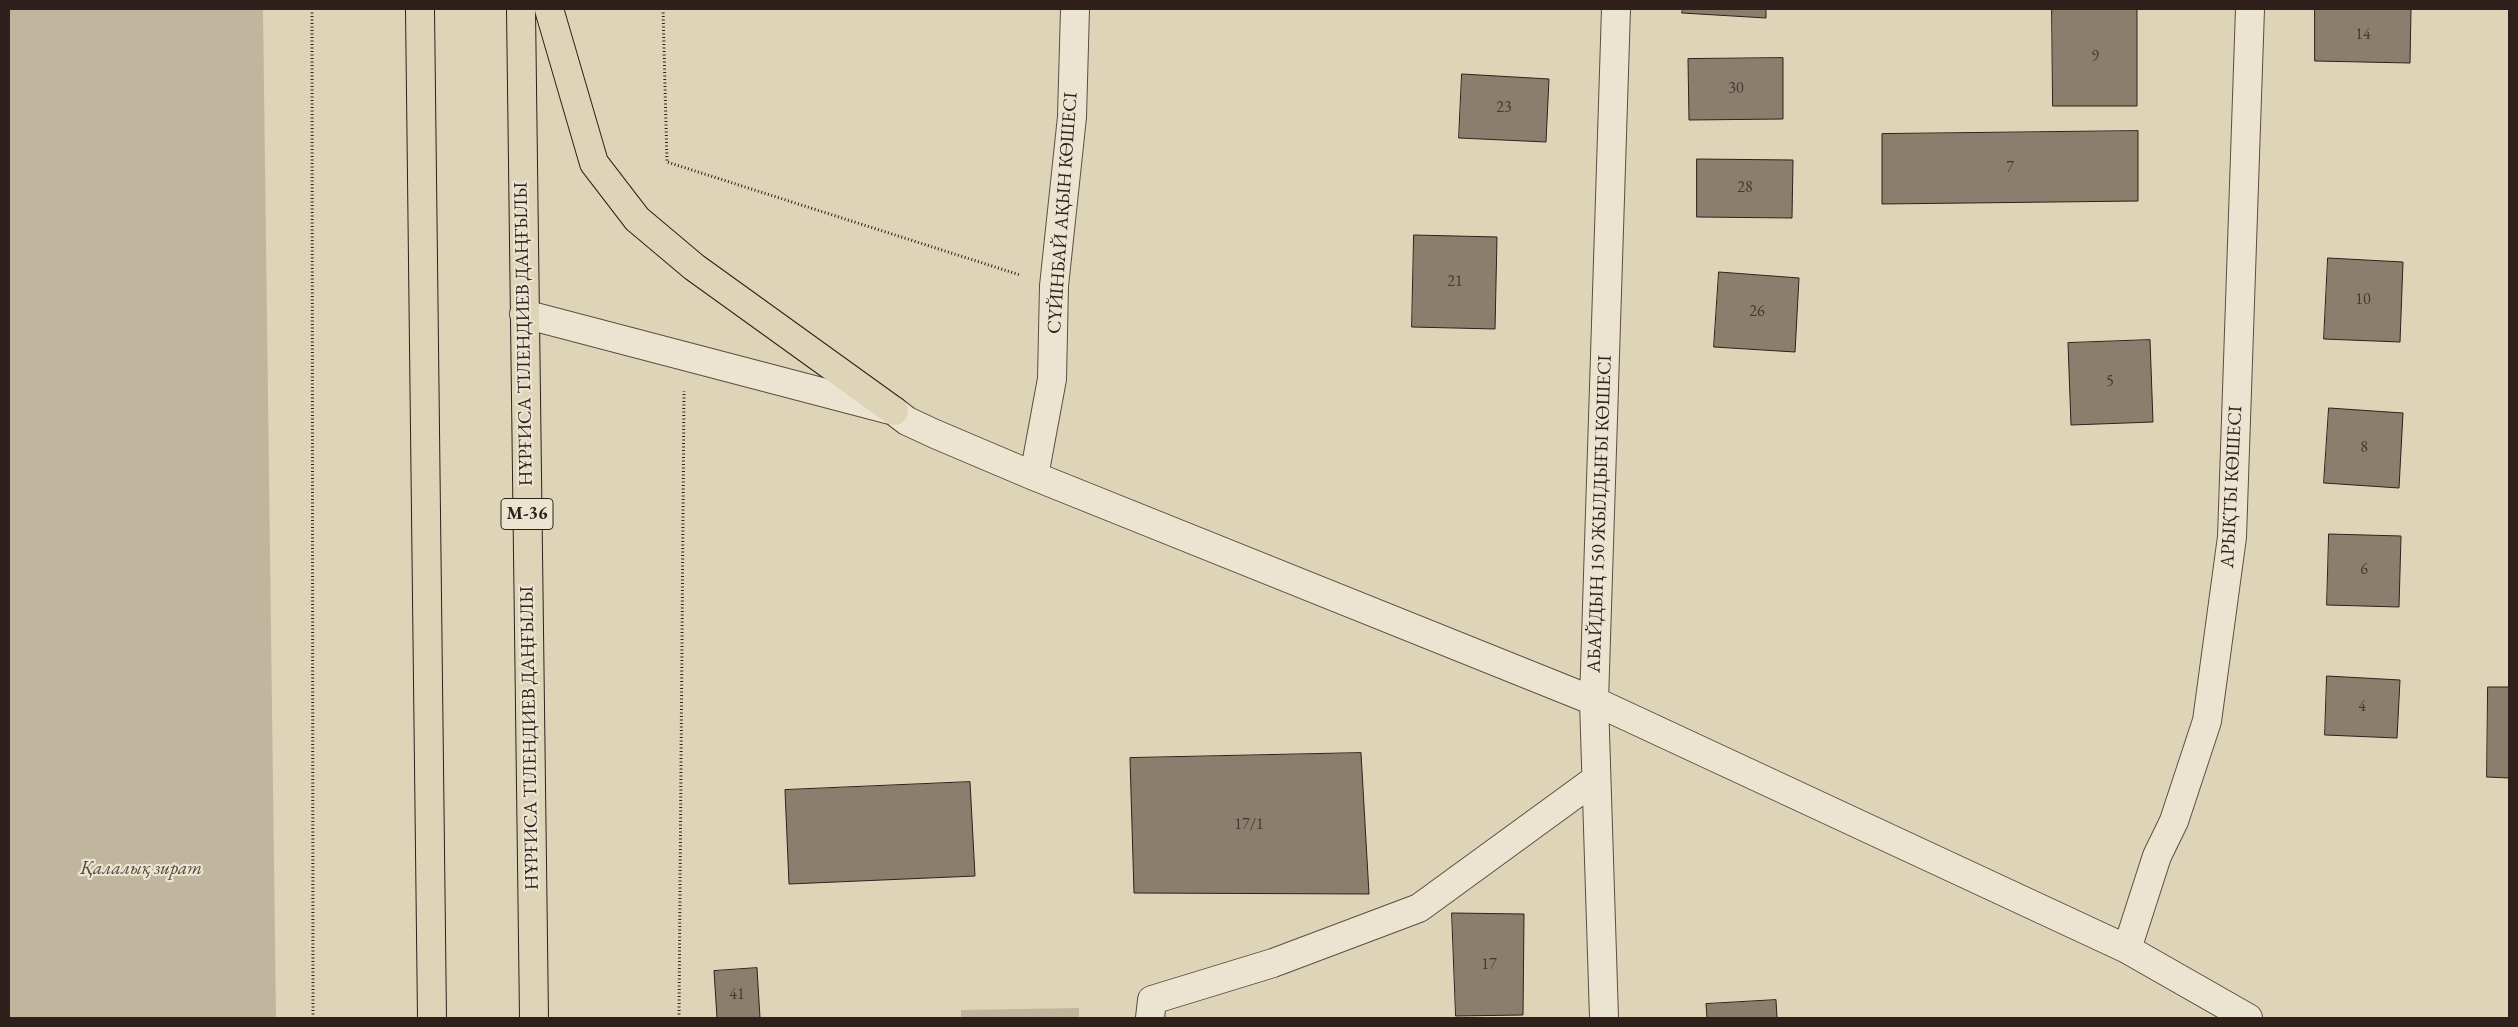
<!DOCTYPE html>
<html>
<head>
<meta charset="utf-8">
<style>
	body { margin:0 }
	#map { position:relative; width:2518px; height:1027px; overflow:hidden; background:#ded5b8; font-family:"EB Garamond",serif }
	canvas { display:block }
	.frame { position:absolute; inset:0; border:10px solid #2f201b; pointer-events:none }
</style>
</head>
<body>
<div id="map">
<canvas width="2518" height="1027"></canvas>
<div class="frame"></div>
</div>
<script>
const c = document.querySelector('canvas').getContext('2d');
c.lineJoin = 'round';
function paint(path, color) {
  c.fillStyle = color;
  c.fill(path, 'evenodd');
}
function strokePath(path, color, width, dash) {
  c.strokeStyle = color;
  c.lineWidth = width;
  c.lineCap = dash ? 'butt' : 'round';
  c.setLineDash(dash || []);
  c.stroke(path);
}
function write(font, color, halo, rows, align = 'center') {
  c.font = font + ' "EB Garamond",serif';
  c.lineWidth = 4.5;
  c.setLineDash([]);
  c.textBaseline = 'middle';
  c.strokeStyle = halo;
  c.fillStyle = color;
  for (const [text, x, y, turn = 0] of rows) {
    c.save();
    c.translate(x, y);
    c.rotate((+turn || 0) * Math.PI / 180);
    c.textAlign = isNaN(turn) ? turn : align;
    if (halo) c.strokeText(text, 0, 0);
    c.fillText(text, 0, 0);
    c.restore();
  }
}
paint(new Path2D(`
	M 9,9 L 263,9 L 276,1018 L 9,1018 Z
	M 1079,1008 L 1079,1018 L 961,1018 L 961,1010 Z`), '#c0b69d');
const building = new Path2D(`
	M 1683,9 L 1766,9 L 1766,18 L 1682,13 Z
	M 2052,9 L 2137,9 L 2137,106 L 2053,106 Z
	M 2315,9 L 2411,9 L 2410,63 L 2315,61 Z
	M 1783,58 L 1783,119 L 1689,120 L 1688,59 Z
	M 1462,74 L 1549,79 L 1546,142 L 1459,138 Z
	M 2138,131 L 2138,201 L 1882,204 L 1882,134 Z
	M 1697,159 L 1793,160 L 1792,218 L 1697,217 Z
	M 1414,235 L 1497,237 L 1495,329 L 1412,327 Z
	M 2328,258 L 2403,262 L 2400,342 L 2324,339 Z
	M 1719,272 L 1799,278 L 1795,352 L 1714,347 Z
	M 2150,340 L 2153,422 L 2071,425 L 2068,343 Z
	M 2329,408 L 2403,413 L 2399,488 L 2324,483 Z
	M 2329,534 L 2401,536 L 2399,607 L 2327,605 Z
	M 2327,676 L 2400,680 L 2397,738 L 2325,735 Z
	M 2488,687 L 2509,687 L 2509,778 L 2487,777 Z
	M 1361,753 L 1369,894 L 1134,893 L 1130,758 Z
	M 970,782 L 975,876 L 789,884 L 785,790 Z
	M 1452,913 L 1524,914 L 1523,1015 L 1456,1016 Z
	M 757,968 L 760,1018 L 717,1018 L 714,971 Z
	M 1776,1000 L 1777,1018 L 1707,1018 L 1706,1004 Z`);
paint(building, '#8a7e6d');
strokePath(building, '#2f201b', 1);
const minor = new Path2D(`
	M 524,314 L 894,411 L 907,421 L 935,434 L 1034,476 L 1594,701 L 2127,949 L 2248,1018
	M 1034,476 L 1052,379 L 1054,286 L 1072,117 L 1075,9
	M 2127,949 L 2157,856 L 2174,821 L 2207,721 L 2232,537 L 2250,9
	M 1150,1018 L 1152,1000 L 1273,963 L 1419,908 L 1596,779
	M 1604,1018 L 1594,701 L 1616,9`);
const major = new Path2D(`
	M 420,9 L 432,1018
	M 521,9 L 534,1018
	M 549,9 L 594,163 L 637,219 L 694,267 L 894,411`);
strokePath(minor, '#5b4d42', 30);
strokePath(major, '#2f201b', 30);
strokePath(new Path2D(`
	M 312,9 L 313,1018
	M 663,9 L 667,162 L 1020,275
	M 679,1018 L 684,391`), '#2f201b', 3, [1, 2.5]);
strokePath(minor, '#eae4d1', 28);
strokePath(major, '#ded5b8', 28);
write('16px', '#463830', null, [
	["14",2363,35],
	["9",2095,57],
	["30",1736,89],
	["23",1504,108],
	["7",2010,168],
	["28",1745,188],
	["21",1455,282],
	["10",2363,300],
	["26",1757,312],
	["5",2110,382],
	["8",2364,448],
	["6",2364,570],
	["4",2362,707],
	["17/1",1249,825],
	["17",1489,965],
	["41",737,995]
]);
for (const [x, y, w] of [
	[527,514,52]
]) {
  const box = new Path2D();
  box.roundRect(x - w / 2, y - 15.5, w, 31, 4);
  c.fillStyle = '#eae4d1';
  c.fill(box);
  strokePath(box, '#2f201b', 1);
}
write('bold 18px', '#2f201b', null, [
	["M-36",527,514]
]);
write('19px', '#2f201b', '#eae4d1', [
	["СҮЙІНБАЙ АҚЫН КӨШЕСІ",1063,213,-86],
	["НҰРҒИСА ТІЛЕНДИЕВ ДАҢҒЫЛЫ",524,334,-91],
	["АРЫҚТЫ КӨШЕСІ",2232,487,-87],
	["АБАЙДЫҢ 150 ЖЫЛДЫҒЫ КӨШЕСІ",1600,514,-88],
	["НҰРҒИСА ТІЛЕНДИЕВ ДАҢҒЫЛЫ",530,738,-91]
]);
write('italic 19px', '#53463c', '#eae4d1', [
	["Қалалық зират",141,869]
]);
</script>
</body>
</html>
